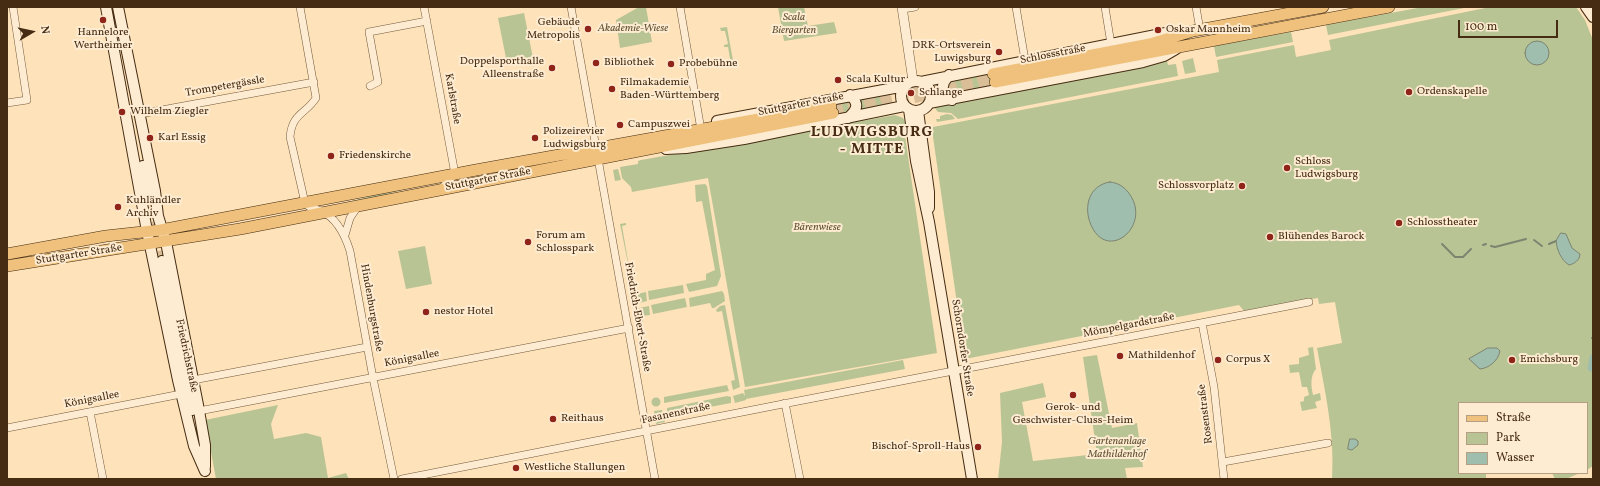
<!DOCTYPE html>
<html>
<head>
<meta charset="utf-8">
<style>
	body { margin:0 }
	#map { position:relative; width:1600px; height:486px; overflow:hidden; background:#fee2ba; font-family:Vollkorn,serif }
	canvas { display:block }
	.frame { position:absolute; inset:0; border:8px solid #452c12; pointer-events:none }
	.legend { position:absolute; left:1458px; top:402px; width:130px; height:72px; box-sizing:border-box; background:#feecd2; border:1px solid #b49f85; margin:0; padding:5px 7px; list-style:none; font-size:12px; color:#452c12 }
	.legend li { display:flex; align-items:center; gap:8px; height:20px }
	.legend b { width:20px; border:1px solid #b49f85 }
	.north { position:absolute; left:12px; top:12px; width:40px; height:40px; -webkit-text-stroke:3px #feecd2; paint-order:stroke; rotate:81deg; font-size:11px; font-weight:700; line-height:16px; text-align:center; color:#452c12 }
	.north::after { content:''; display:block; margin:auto; width:14px; height:18px; background:#452c12; clip-path:polygon(50% 0,100% 100%,50% 72%,0 100%) }
	.scale { position:absolute; left:1458px; top:20px; width:100px; height:18px; box-sizing:border-box; border:2px solid #452c12; border-top:0; padding-left:5px; font-size:12px; line-height:14px; white-space:nowrap; color:#452c12; -webkit-text-stroke:3px #feecd2; paint-order:stroke }
</style>
</head>
<body>
<div id="map">
<canvas width="1600" height="486"></canvas>
<div class="frame"></div>
<ul class="legend">
<li><b style="height:5px;background:#efc17d"></b>Straße</li>
<li><b style="height:11px;background:#b9c495"></b>Park</li>
<li><b style="height:11px;background:#a0beae"></b>Wasser</li>
</ul>
<div class="north">N</div>
<div class="scale">100 m</div>
</div>
<script>
const c = document.querySelector('canvas').getContext('2d');
c.lineJoin = 'round';
function paint(path, color) {
  c.fillStyle = color;
  c.fill(path, 'evenodd');
}
function strokePath(path, color, width, dash) {
  c.strokeStyle = color;
  c.lineWidth = width;
  c.lineCap = dash ? 'butt' : 'round';
  c.setLineDash(dash || []);
  c.stroke(path);
}
function write(font, color, halo, rows, align = 'center') {
  c.font = font + ' Vollkorn,serif';
  c.lineWidth = 4;
  c.setLineDash([]);
  c.textBaseline = 'middle';
  c.strokeStyle = halo;
  c.fillStyle = color;
  for (const [text, x, y, turn = 0] of rows) {
    c.save();
    c.translate(x, y);
    c.rotate((+turn || 0) * Math.PI / 180);
    c.textAlign = isNaN(turn) ? turn : align;
    if (halo) c.strokeText(text, 0, 0);
    c.fillText(text, 0, 0);
    c.restore();
  }
}
paint(new Path2D(`
	M 639,7 L 646,7 L 652,42 L 620,48 L 616,20 Z
	M 778,7 L 804,7 L 808,26 L 834,22 L 837,33 L 784,41 Z
	M 1423,7 L 1469,7 L 1328,35 L 1326,25 Z
	M 1490,7 L 1576,7 L 1585,20 L 1593,40 L 1593,466 L 1587,470 L 1587,403 L 1459,403 L 1459,473 L 1486,473 L 1486,479 L 1332,479 C 1335,434 1325,392 1317,348 L 1342,343 L 1335,302 L 1319,304 L 1318,298 L 1244,311 L 1239,305 L 965,359 L 932,130 L 933,127 L 1219,72 L 1217,60 L 1294,45 L 1296,57 L 1331,50 L 1329,40 Z
	M 524,13 L 533,58 L 507,63 L 498,18 Z
	M 727,27 L 734,66 L 728,67 L 728,65 L 731,64 L 728,47 L 724,47 L 724,45 L 728,44 L 725,31 L 721,31 L 720,28 Z
	M 1291,32 L 1293,42 L 1216,57 L 1214,46 Z
	M 1190,38 L 1190,40 L 994,89 L 949,95 L 946,85 L 950,82 L 972,78 L 985,72 Z
	M 1193,58 L 1196,72 L 1185,74 L 1182,61 Z
	M 1167,61 L 1168,65 L 1176,64 L 1178,76 L 958,119 L 951,113 L 938,112 L 934,107 Z
	M 941,84 L 939,98 L 933,97 L 931,87 Z
	M 888,94 L 890,104 L 860,110 L 858,97 Z
	M 843,100 L 853,102 L 853,110 L 839,118 L 831,103 Z
	M 947,114 L 952,115 L 955,119 L 937,122 L 936,119 L 940,119 L 940,116 Z
	M 895,115 L 903,118 L 907,126 L 905,136 L 937,353 L 745,387 L 708,178 L 632,192 L 631,187 L 622,178 L 620,167 L 638,164 L 638,161 L 641,160 Z
	M 618,169 L 621,180 L 615,181 L 613,170 Z
	M 705,184 L 707,186 L 721,276 L 717,286 L 689,292 L 686,284 L 706,280 L 706,274 L 715,270 L 702,201 L 696,202 L 695,185 Z
	M 402,188 L 409,188 L 380,196 L 333,206 Z
	M 626,223 L 626,225 L 622,226 L 631,278 L 620,224 Z
	M 425,246 L 432,284 L 406,289 L 398,251 Z
	M 683,285 L 684,293 L 649,300 L 648,291 Z
	M 636,288 L 637,294 L 646,292 L 647,301 L 639,303 L 635,301 L 631,289 Z
	M 722,291 L 724,294 L 725,301 L 714,308 L 712,308 L 710,303 L 690,307 L 689,298 Z
	M 685,298 L 687,307 L 653,314 L 651,305 Z
	M 725,305 L 740,387 L 733,390 L 731,381 L 735,380 L 722,311 L 717,312 L 716,310 L 720,306 Z
	M 649,306 L 650,315 L 642,316 L 643,322 L 638,323 L 636,313 L 639,308 Z
	M 1313,347 L 1316,369 C 1310,376 1311,386 1313,395 L 1320,393 L 1321,400 L 1315,402 L 1317,408 L 1302,411 L 1300,402 L 1304,401 L 1304,397 L 1309,395 L 1307,387 L 1302,387 L 1299,372 L 1290,373 L 1289,365 L 1299,364 L 1299,358 L 1309,355 L 1308,348 Z
	M 1097,355 L 1112,428 L 1137,423 L 1143,467 L 1125,468 L 1127,479 L 998,479 L 1002,442 L 1000,393 L 1043,383 L 1046,397 L 1022,402 L 1033,461 L 1097,454 L 1083,357 Z
	M 903,360 L 905,369 L 746,399 L 746,400 L 735,403 L 733,396 L 743,393 L 745,396 L 744,390 Z
	M 727,385 L 729,391 L 664,403 L 664,397 Z
	M 727,396 L 731,397 L 731,403 L 667,415 L 667,408 Z
	M651.5 402a4.5 4.5 0 1 1 9 0a4.5 4.5 0 1 1-9 0Z
	M 278,405 L 271,424 L 274,439 L 306,433 L 321,437 L 328,478 L 346,473 L 349,479 L 216,479 L 205,420 Z
	M 662,410 L 665,422 L 656,424 L 654,411 Z
	M 1552,473 L 1580,473 L 1566,479 L 1555,479 Z`), '#b9c495');
const water = new Path2D(`
	M1525 53a12 12 0 1 1 24 0a12 12 0 1 1-24 0Z
	M 1110,182 C 1118,183 1123,186 1128,192 C 1154,224 1108,264 1091,225 C 1083,207 1089,185 1110,182 Z
	M 1561,233 L 1566,234 L 1572,248 L 1580,254 C 1580,260 1574,264 1569,265 C 1561,260 1557,250 1556,241 Z
	M 1488,348 L 1497,348 L 1500,351 C 1498,361 1489,368 1480,369 L 1469,359 Z
	M 1350,439 L 1355,439 L 1358,441 L 1358,445 L 1352,450 L 1348,449 Z`);
paint(water, '#a0beae');
strokePath(water, '#7c8470', 1);
strokePath(new Path2D(`
	M 1534,240 L 1542,246
	M 1442,244 L 1455,257 L 1463,257 L 1471,249
	M 1549,244 L 1556,241
	M 1483,245 L 1486,244
	M 1491,246 L 1495,247 L 1526,239
	M 1592,338 L 1593,338`), '#7c8470', 2);
strokePath(new Path2D(`
	M 1591,368 L 1593,358`), '#a0beae', 7);
strokePath(new Path2D(`
	M 148,192 L 162,261`), '#d9be98', 10, [10, 5]);
strokePath(new Path2D(`
	M 831,106 L 993,74
	M 833,113 L 995,82`), '#d9be98', 11, [11, 5.5]);
const minor = new Path2D(`
	M 300,7 L 316,98 C 306,114 292,113 290,137 L 305,203
	M 424,7 L 455,174 L 441,189
	M 571,7 L 655,479
	M 680,7 L 700,124
	M 1016,7 L 1025,60
	M 1105,7 L 1111,44
	M 1196,7 L 1200,30
	M 903,9 L 915,7
	M 370,86 L 378,82 L 369,32 L 427,21
	M 7,103 L 27,100 L 13,7
	M 140,114 L 314,82
	M 305,203 C 309,209 315,208 321,211 C 337,218 345,235 350,251 L 373,378 L 394,479
	M 345,235 L 350,218 L 358,206
	M 1202,323 L 1214,387 L 1224,479
	M 193,380 L 367,347
	M 785,403 L 800,479
	M 199,411 L 629,328
	M 90,412 L 103,479
	M 7,428 L 181,394
	M 1223,462 L 1328,443
	M 402,479 L 788,403 L 1309,302`);
const tertiary = new Path2D(`
	M 902,7 L 913,81`);
const secondary = new Path2D(`
	M 106,7 L 147,231 L 178,380 L 194,446 L 205,471
	M 118,7 L 155,191 L 158,216 L 166,242 L 198,405 L 205,445 L 205,467
	M 1586,7 L 1593,17
	M 949,75 L 944,82 L 942,90 L 946,96 L 952,100
	M901 96a15 15 0 1 1 30 0a15 15 0 1 1-30 0Z
	M 921,82 L 1166,33 L 1181,33
	M 929,103 L 1143,62 L 1164,56 L 1176,49
	M 909,109 L 916,161 L 929,222 L 972,479
	M 918,111 L 929,192 L 929,208
	M 848,118 C 857,110 860,104 850,95
	M 717,121 L 905,86
	M 666,149 L 686,148 L 744,139 L 904,106
	M 143,166 L 148,192
	M 162,261 L 192,410`);
const primary = new Path2D(`
	M 993,74 L 1150,44 L 1193,31 L 1323,7
	M 995,82 L 1389,7
	M 7,254 L 106,236 L 161,230 L 476,170 L 831,106
	M 7,266 L 240,229 L 833,113`);
strokePath(minor, '#735a3c', 8);
strokePath(tertiary, '#735a3c', 10);
strokePath(secondary, '#452c12', 12);
strokePath(primary, '#452c12', 12);
strokePath(minor, '#feecd2', 7);
strokePath(tertiary, '#feecd2', 9);
strokePath(secondary, '#feecd2', 10);
strokePath(primary, '#efc17d', 11);
for (const [x, y, r, color] of [
	[103,20,4,"#8f2418"],
	[588,29,4,"#8f2418"],
	[1158,30,4,"#8f2418"],
	[999,52,4,"#8f2418"],
	[596,63,4,"#8f2418"],
	[671,64,4,"#8f2418"],
	[552,68,4,"#8f2418"],
	[838,80,4,"#8f2418"],
	[612,89,4,"#8f2418"],
	[1409,92,4,"#8f2418"],
	[911,93,4,"#8f2418"],
	[122,112,4,"#8f2418"],
	[620,125,4,"#8f2418"],
	[150,138,4,"#8f2418"],
	[535,138,4,"#8f2418"],
	[331,156,4,"#8f2418"],
	[1287,168,4,"#8f2418"],
	[1242,186,4,"#8f2418"],
	[118,207,4,"#8f2418"],
	[1399,223,4,"#8f2418"],
	[1270,237,4,"#8f2418"],
	[528,242,4,"#8f2418"],
	[426,312,4,"#8f2418"],
	[1120,356,4,"#8f2418"],
	[1218,360,4,"#8f2418"],
	[1512,360,4,"#8f2418"],
	[1073,395,4,"#8f2418"],
	[553,419,4,"#8f2418"],
	[978,447,4,"#8f2418"],
	[516,468,4,"#8f2418"]
]) {
  const dot = new Path2D();
  dot.arc(x, y, r, 0, 2 * Math.PI);
  c.fillStyle = color;
  c.fill(dot);
  strokePath(dot, '#feecd2', 1.5);
}
write('italic 11px', '#625233', '#feecd2', [
	["Scala",794,18],
	["Biergarten",794,31],
	["Akademie-Wiese",633,29],
	["Bärenwiese",817,228],
	["Gartenanlage",1117,442],
	["Mathildenhof",1117,455]
]);
write('11px', '#452c12', '#feecd2', [
	["Gebäude",580,23,"right"],
	["Metropolis",580,36,"right"],
	["Oskar Mannheim",1166,30],
	["Hannelore",103,33,"center"],
	["Wertheimer",103,46,"center"],
	["DRK-Ortsverein",991,46,"right"],
	["Luwigsburg",991,59,"right"],
	["Doppelsporthalle",544,62,"right"],
	["Alleenstraße",544,75,"right"],
	["Bibliothek",604,63],
	["Probebühne",679,64],
	["Scala Kultur",846,80],
	["Filmakademie",620,83],
	["Baden-Württemberg",620,96],
	["Ordenskapelle",1417,92],
	["Schlange",919,93],
	["Wilhelm Ziegler",130,112],
	["Campuszwei",628,125],
	["Polizeirevier",543,132],
	["Ludwigsburg",543,145],
	["Karl Essig",158,138],
	["Friedenskirche",339,156],
	["Schloss",1295,162],
	["Ludwigsburg",1295,175],
	["Schlossvorplatz",1234,186,"right"],
	["Kuhländler",126,201],
	["Archiv",126,214],
	["Schlosstheater",1407,223],
	["Forum am",536,236],
	["Schlosspark",536,249],
	["Blühendes Barock",1278,237],
	["nestor Hotel",434,312],
	["Mathildenhof",1128,356],
	["Corpus X",1226,360],
	["Emichsburg",1520,360],
	["Gerok- und",1073,408,"center"],
	["Geschwister-Cluss-Heim",1073,421,"center"],
	["Reithaus",561,419],
	["Bischof-Sproll-Haus",970,447,"right"],
	["Westliche Stallungen",524,468]
], 'left');
write('11px', '#452c12', '#feecd2', [
	["Schlossstraße",1053,55,-11],
	["Trompetergässle",225,87,-10],
	["Karlstraße",452,99,80],
	["Stuttgarter Straße",801,105,-11],
	["Stuttgarter Straße",488,180,-11],
	["Stuttgarter Straße",79,255,-9],
	["Hindenburgstraße",371,308,80],
	["Friedrich-Ebert-Straße",637,317,80],
	["Mömpelgardstraße",1129,326,-11],
	["Schorndorfer Straße",962,348,81],
	["Friedrichstraße",186,356,78],
	["Königsallee",412,359,-11],
	["Königsallee",92,400,-11],
	["Fasanenstraße",676,414,-12],
	["Rosenstraße",1206,414,-97]
]);
c.letterSpacing = '1px';
write('bold 15px', '#452c12', '#feecd2', [
	["LUDWIGSBURG",872,133],
	["- MITTE",872,150]
]);
c.letterSpacing = '0px';
</script>
</body>
</html>
